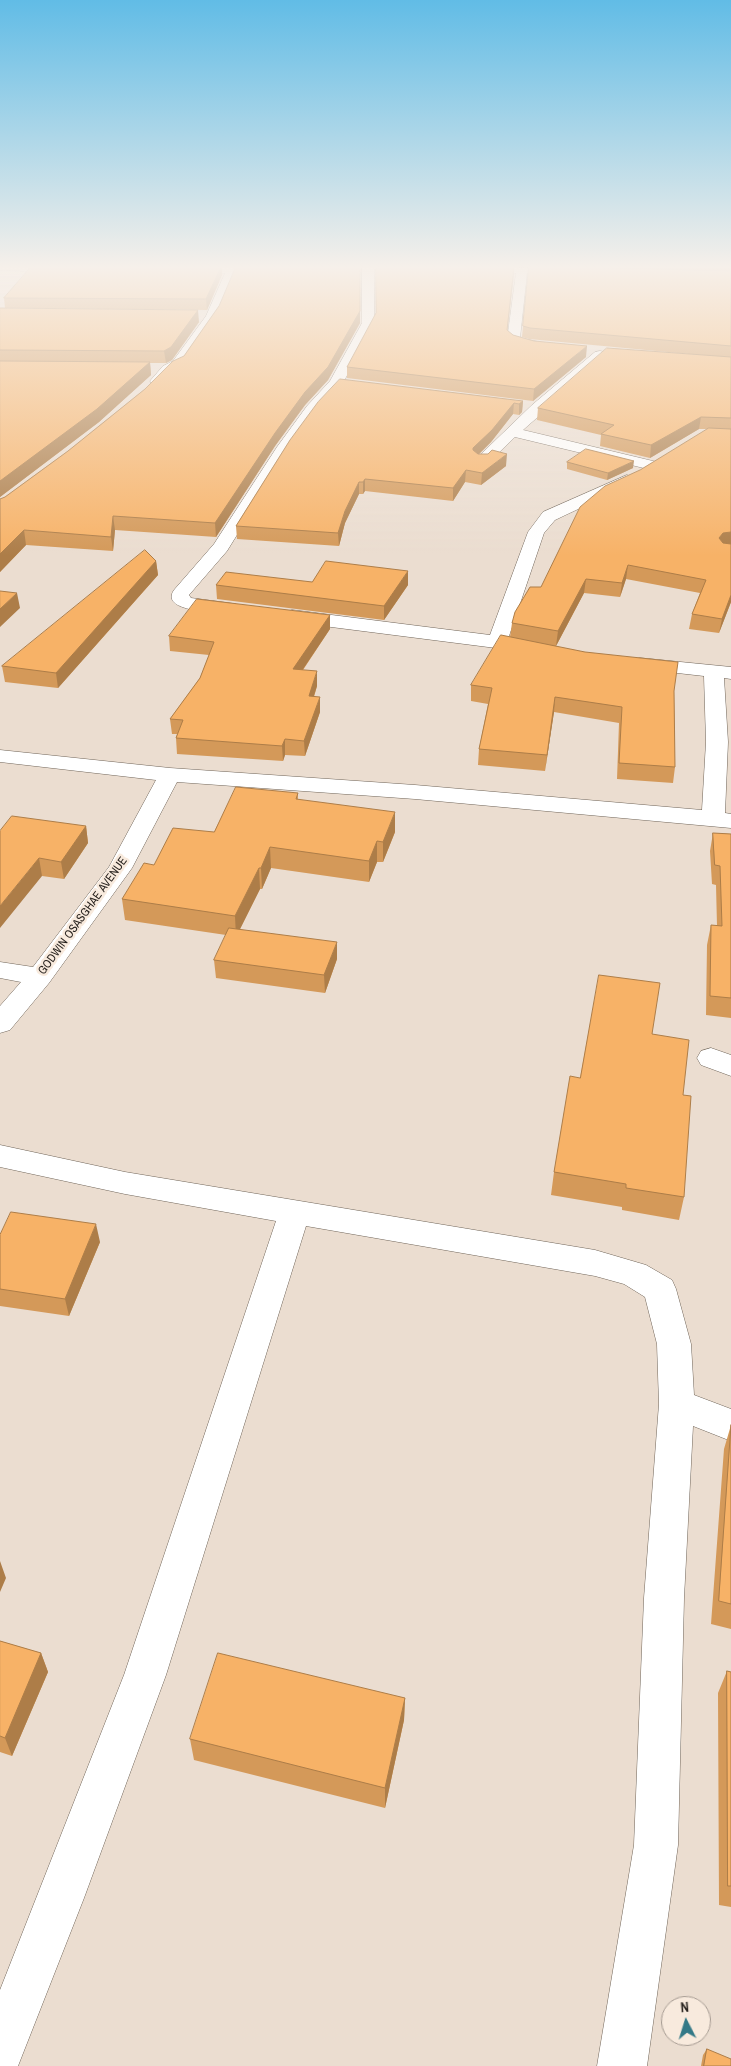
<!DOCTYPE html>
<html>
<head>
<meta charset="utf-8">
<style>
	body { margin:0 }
	#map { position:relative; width:731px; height:2066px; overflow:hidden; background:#ebddd0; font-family:"Archivo Narrow",sans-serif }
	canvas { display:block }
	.north { position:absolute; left:661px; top:1996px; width:50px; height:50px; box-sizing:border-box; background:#f8eadd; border:1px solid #a59a91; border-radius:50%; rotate:355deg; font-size:14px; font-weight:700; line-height:20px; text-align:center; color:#28231f }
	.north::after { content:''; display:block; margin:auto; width:18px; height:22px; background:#347987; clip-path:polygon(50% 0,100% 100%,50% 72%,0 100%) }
</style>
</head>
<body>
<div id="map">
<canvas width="731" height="2066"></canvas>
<div class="north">N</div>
</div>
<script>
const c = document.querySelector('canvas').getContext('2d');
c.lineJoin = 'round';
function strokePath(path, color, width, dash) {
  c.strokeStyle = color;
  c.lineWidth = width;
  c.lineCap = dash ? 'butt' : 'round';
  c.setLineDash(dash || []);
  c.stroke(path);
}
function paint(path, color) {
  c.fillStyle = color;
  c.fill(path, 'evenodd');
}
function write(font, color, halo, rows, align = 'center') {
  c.font = font + ' "Archivo Narrow",sans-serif';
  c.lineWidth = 5;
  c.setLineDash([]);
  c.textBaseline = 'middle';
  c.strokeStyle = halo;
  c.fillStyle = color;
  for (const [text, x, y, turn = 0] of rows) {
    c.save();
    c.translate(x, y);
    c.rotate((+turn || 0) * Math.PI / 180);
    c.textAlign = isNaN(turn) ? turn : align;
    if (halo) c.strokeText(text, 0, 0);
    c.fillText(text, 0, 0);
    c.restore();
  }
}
const minor = new Path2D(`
	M 0,267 L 67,267 L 73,270 L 67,273 L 0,270 Z
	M 185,267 L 276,267 L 278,269 L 272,272 L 236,273 L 218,316 L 183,367 L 173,372 L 162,384 L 152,384 L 150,381 L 163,366 L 173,361 L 206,316 L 225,273 L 181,272 L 179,270 L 181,268 Z
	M 362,267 L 374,267 L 374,323 L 343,383 L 317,412 L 289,451 L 227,551 L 189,595 L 191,598 L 236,604 L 238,608 L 236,612 L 229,614 C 217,612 159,612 174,590 L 214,544 L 277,447 L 307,406 L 330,381 L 362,323 Z
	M 474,267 L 571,269 L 573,271 L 571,273 L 567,274 L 527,273 L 520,338 L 549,344 L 550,347 L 549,350 C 537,353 515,349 507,340 L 516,273 L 478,272 L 472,269 Z
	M 600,351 L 605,352 L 607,355 L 605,358 L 523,430 L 657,462 L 660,465 L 657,468 L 652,470 L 515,437 L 487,464 L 477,464 L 474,461 L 477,458 L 532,405 L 595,352 Z
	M 627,475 L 633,477 L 635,480 L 633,483 L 555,520 L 544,533 L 508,639 L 540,648 L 543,652 L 540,656 L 533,658 L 496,648 L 292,622 L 285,620 L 283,616 L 285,612 L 292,610 L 490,635 L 528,532 L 543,512 Z
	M 640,658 L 731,667 L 731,679 L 724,678 L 728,742 L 725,813 L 731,814 L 731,828 L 415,799 L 177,782 L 132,868 L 49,983 L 10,1030 L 0,1033 L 0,1006 L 21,982 L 0,978 L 0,962 L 33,967 L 109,867 L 156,780 L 0,762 L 0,750 L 170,768 L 415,785 L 702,810 L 706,742 L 704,676 L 633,668 L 630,664 L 633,660 Z
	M 711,1048 L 731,1055 L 731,1076 L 701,1065 L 697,1058 L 701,1051 Z
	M 0,1145 L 125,1172 L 595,1250 L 646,1265 L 672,1280 L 676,1289 L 691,1344 L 694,1395 L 731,1409 L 731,1441 L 693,1426 L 684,1598 L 678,1845 L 647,2066 L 597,2066 L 634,1845 L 644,1598 L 659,1404 L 657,1344 L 645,1297 L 624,1284 L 595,1276 L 306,1226 L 166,1675 L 84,1898 L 18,2066 L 0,2066 L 0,1990 L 124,1675 L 276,1221 L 125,1194 L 0,1167 Z`);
strokePath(minor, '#706559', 1);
paint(minor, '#fff');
paint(new Path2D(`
	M 31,267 L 222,267 L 222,275 L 207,310 L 5,308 L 4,298 Z
	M 360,267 L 360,323 L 328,380 L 305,405 L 275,446 L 216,537 L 115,530 L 113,551 L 26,545 L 0,572 L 0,499 L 5,497 L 68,451 L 145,389 L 184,356 L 219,306 Z
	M 514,267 L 507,331 L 513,335 L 586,357 L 533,401 L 347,378 L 347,367 Z
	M 529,267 L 731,267 L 731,602 L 719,633 L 689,629 L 692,614 L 700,593 L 626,579 L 620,597 L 584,593 L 556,646 L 674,691 L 675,767 L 673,783 L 617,779 L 619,723 L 554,712 L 545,771 L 478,765 L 479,749 L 488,704 L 471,701 L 471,685 L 510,637 L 512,623 L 640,470 L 708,429 L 699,429 L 650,458 L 600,446 L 601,435 L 537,420 L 538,408 L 699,355 L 529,339 L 522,337 Z
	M 0,308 L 199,322 L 172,360 L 166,363 L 150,363 L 151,375 L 99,422 L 0,497 Z
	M 523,401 L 522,412 L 519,415 L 513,414 L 491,442 L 479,454 L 506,466 L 481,485 L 465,482 L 453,501 L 365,491 L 363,494 L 359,494 L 345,523 L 339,546 L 237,539 L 236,526 L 290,440 Z
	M 567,462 L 633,468 L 607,480 L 567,469 Z
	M 156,561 L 158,575 L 58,688 L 5,682 L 2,666 Z
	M 312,582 L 408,585 L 384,620 L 217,599 L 216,585 Z
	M 330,615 L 330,629 L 303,670 L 317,686 L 314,697 L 320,712 L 305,756 L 285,755 L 283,761 L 177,754 L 176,738 L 177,734 L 172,734 L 170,719 L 200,678 L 209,655 L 170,651 L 169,636 Z
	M 298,793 L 298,799 L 395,832 L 383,862 L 377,862 L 369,882 L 271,868 L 262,889 L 260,889 L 240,929 L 337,959 L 325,993 L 216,978 L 214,960 L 226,935 L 125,920 L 122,899 L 154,865 Z
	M 86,826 L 88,843 L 64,879 L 42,876 L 0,831 Z
	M 713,833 L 731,834 L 731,1018 L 706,1015 L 707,945 L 711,925 L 717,926 L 716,885 L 712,884 L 710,851 Z
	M 652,1034 L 683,1095 L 684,1197 L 679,1220 L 622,1210 L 622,1207 L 551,1195 L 554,1172 L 580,1078 Z
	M 0,1235 L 100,1242 L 69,1316 L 0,1306 Z
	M 731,1425 L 731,1629 L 711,1624 L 724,1449 Z
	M 0,1641 L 41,1653 L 48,1672 L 12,1756 L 0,1752 Z
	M 727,1671 L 731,1672 L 731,1907 L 719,1905 L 718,1693 Z
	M 405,1698 L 404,1720 L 385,1808 L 194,1760 L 190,1739 Z
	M 707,2049 L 731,2066 L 701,2066 L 703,2055 Z`), '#d49959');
paint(new Path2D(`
	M 221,267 L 222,267 L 222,275 L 207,310 L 206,299 Z
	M 514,267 L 514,274 L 506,342 L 507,330 Z
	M 198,310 L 199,322 L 172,360 L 166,363 L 164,351 Z
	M 360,311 L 360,323 L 328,380 L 305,405 L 275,446 L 216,537 L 215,523 L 275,433 Z
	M 587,346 L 586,357 L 533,401 L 534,389 Z
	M 150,362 L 151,375 L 99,422 L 0,497 L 0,481 Z
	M 523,401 L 522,412 L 519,415 L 519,404 Z
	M 514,403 L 513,414 L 491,442 L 473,460 L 473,448 Z
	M 701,417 L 699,429 L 650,458 L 651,445 Z
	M 507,454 L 506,466 L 481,485 L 482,473 Z
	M 634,461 L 633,468 L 607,480 L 608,473 Z
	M 466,470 L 465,482 L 453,501 L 453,488 Z
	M 365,479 L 365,491 L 363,494 L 363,482 Z
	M 359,482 L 359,494 L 345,523 L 339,546 L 338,533 L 345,511 Z
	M 113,516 L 115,530 L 113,551 L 111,537 Z
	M 24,530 L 26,545 L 0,572 L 0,554 Z
	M 731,532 L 731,546 L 720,547 L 719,538 L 723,533 Z
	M 156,561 L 158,575 L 58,688 L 56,673 Z
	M 628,565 L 626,579 L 620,597 L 622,583 Z
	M 408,571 L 408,585 L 384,620 L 384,606 Z
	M 586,579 L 584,593 L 556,646 L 558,631 Z
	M 17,593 L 20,608 L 0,627 L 0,609 Z
	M 731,595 L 731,602 L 719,633 L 722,619 Z
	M 330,615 L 330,629 L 293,684 L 293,669 Z
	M 317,671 L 317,686 L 309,711 L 309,696 Z
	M 320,697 L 320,712 L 305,756 L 304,741 Z
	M 555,697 L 554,712 L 545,771 L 547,755 Z
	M 285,739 L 285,755 L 283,761 L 282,746 Z
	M 395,812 L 395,832 L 383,862 L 383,842 Z
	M 86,826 L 88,843 L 64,879 L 61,862 Z
	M 377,841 L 377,862 L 369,882 L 369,861 Z
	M 270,847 L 271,868 L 262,889 L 261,868 Z
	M 39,858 L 42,876 L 0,928 L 0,906 Z
	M 259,868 L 260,889 L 236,937 L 235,916 Z
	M 337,942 L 337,959 L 325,993 L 324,975 Z
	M 96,1224 L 100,1242 L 69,1316 L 65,1299 Z
	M 0,1561 L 6,1578 L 0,1592 Z
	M 41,1653 L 48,1672 L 12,1756 L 5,1738 Z
	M 405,1698 L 404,1720 L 385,1808 L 385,1788 Z`), '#ad7d48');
const building = new Path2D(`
	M 31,267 L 221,267 L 206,299 L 4,298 Z
	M 236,267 L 360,267 L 360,311 L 328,367 L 305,392 L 275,433 L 215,523 L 113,516 L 111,537 L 24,530 L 0,554 L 0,499 L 5,497 L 68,451 L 145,389 L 173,361 L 184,356 L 219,306 Z
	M 376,267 L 514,267 L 507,330 L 513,335 L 534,341 L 587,346 L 534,389 L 347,367 L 376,313 Z
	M 529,267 L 583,267 L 731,271 L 731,346 L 530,328 L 523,326 Z
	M 0,308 L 198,310 L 171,347 L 164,351 L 0,350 Z
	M 607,348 L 731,357 L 731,418 L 701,417 L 651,445 L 601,434 L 614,425 L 538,408 Z
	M 0,361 L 150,362 L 97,409 L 0,481 Z
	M 340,379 L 523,401 L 519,404 L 514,403 L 492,430 L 473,448 L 473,450 L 478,454 L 488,454 L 492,450 L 507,454 L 482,473 L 466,470 L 453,488 L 365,479 L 363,482 L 359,482 L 345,511 L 338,533 L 236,526 L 290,440 L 318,402 Z
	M 709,428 L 731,429 L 731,532 L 723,533 L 719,538 L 723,543 L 731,544 L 731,595 L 722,619 L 692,614 L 706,580 L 628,565 L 622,583 L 586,579 L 558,631 L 512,623 L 515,612 L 530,587 L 541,587 L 580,507 L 605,486 L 640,470 Z
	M 586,449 L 634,461 L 608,473 L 567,462 Z
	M 145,550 L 156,561 L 56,673 L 2,666 Z
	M 326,561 L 408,571 L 384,606 L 216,585 L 226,572 L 312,582 Z
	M 0,591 L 17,593 L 0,609 Z
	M 197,599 L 330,615 L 293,669 L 317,671 L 309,696 L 320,697 L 304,741 L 285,739 L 282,746 L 176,738 L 183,720 L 170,719 L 200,678 L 214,642 L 169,636 Z
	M 501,635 L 585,652 L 678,662 L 674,691 L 675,767 L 619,763 L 622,707 L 555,697 L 547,755 L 479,749 L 492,688 L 471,685 Z
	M 236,787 L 298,793 L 296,799 L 395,812 L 383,842 L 377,841 L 369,861 L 270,847 L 261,868 L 259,868 L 235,916 L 122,899 L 144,863 L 154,865 L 173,828 L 214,832 Z
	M 12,816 L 86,826 L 61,862 L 39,858 L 0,906 L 0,831 Z
	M 713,833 L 731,834 L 731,998 L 710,996 L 711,925 L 722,926 L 720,866 L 715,865 Z
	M 229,928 L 337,942 L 324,975 L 214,960 Z
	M 599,975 L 660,983 L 652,1034 L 689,1040 L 683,1095 L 691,1096 L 684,1197 L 626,1188 L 626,1184 L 554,1172 L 570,1076 L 580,1078 Z
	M 11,1212 L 96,1224 L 65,1299 L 0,1289 L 0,1235 Z
	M 731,1425 L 731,1604 L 719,1601 Z
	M 0,1641 L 41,1653 L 5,1738 L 0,1736 Z
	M 218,1653 L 405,1698 L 385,1788 L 190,1739 Z
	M 727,1671 L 731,1672 L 731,1886 L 728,1886 Z
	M 707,2049 L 731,2059 L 731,2066 L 704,2066 Z`);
paint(building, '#f7b267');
strokePath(building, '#ad7d48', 1);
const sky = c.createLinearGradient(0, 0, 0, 556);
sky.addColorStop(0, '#61bce6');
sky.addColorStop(0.48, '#f6f0ea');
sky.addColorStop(1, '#f6f0ea00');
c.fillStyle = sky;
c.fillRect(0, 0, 731, 556);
write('12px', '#28231f', '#f8eadd', [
	["GODWIN OSASGHAE AVENUE",83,916,-54]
]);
</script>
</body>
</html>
